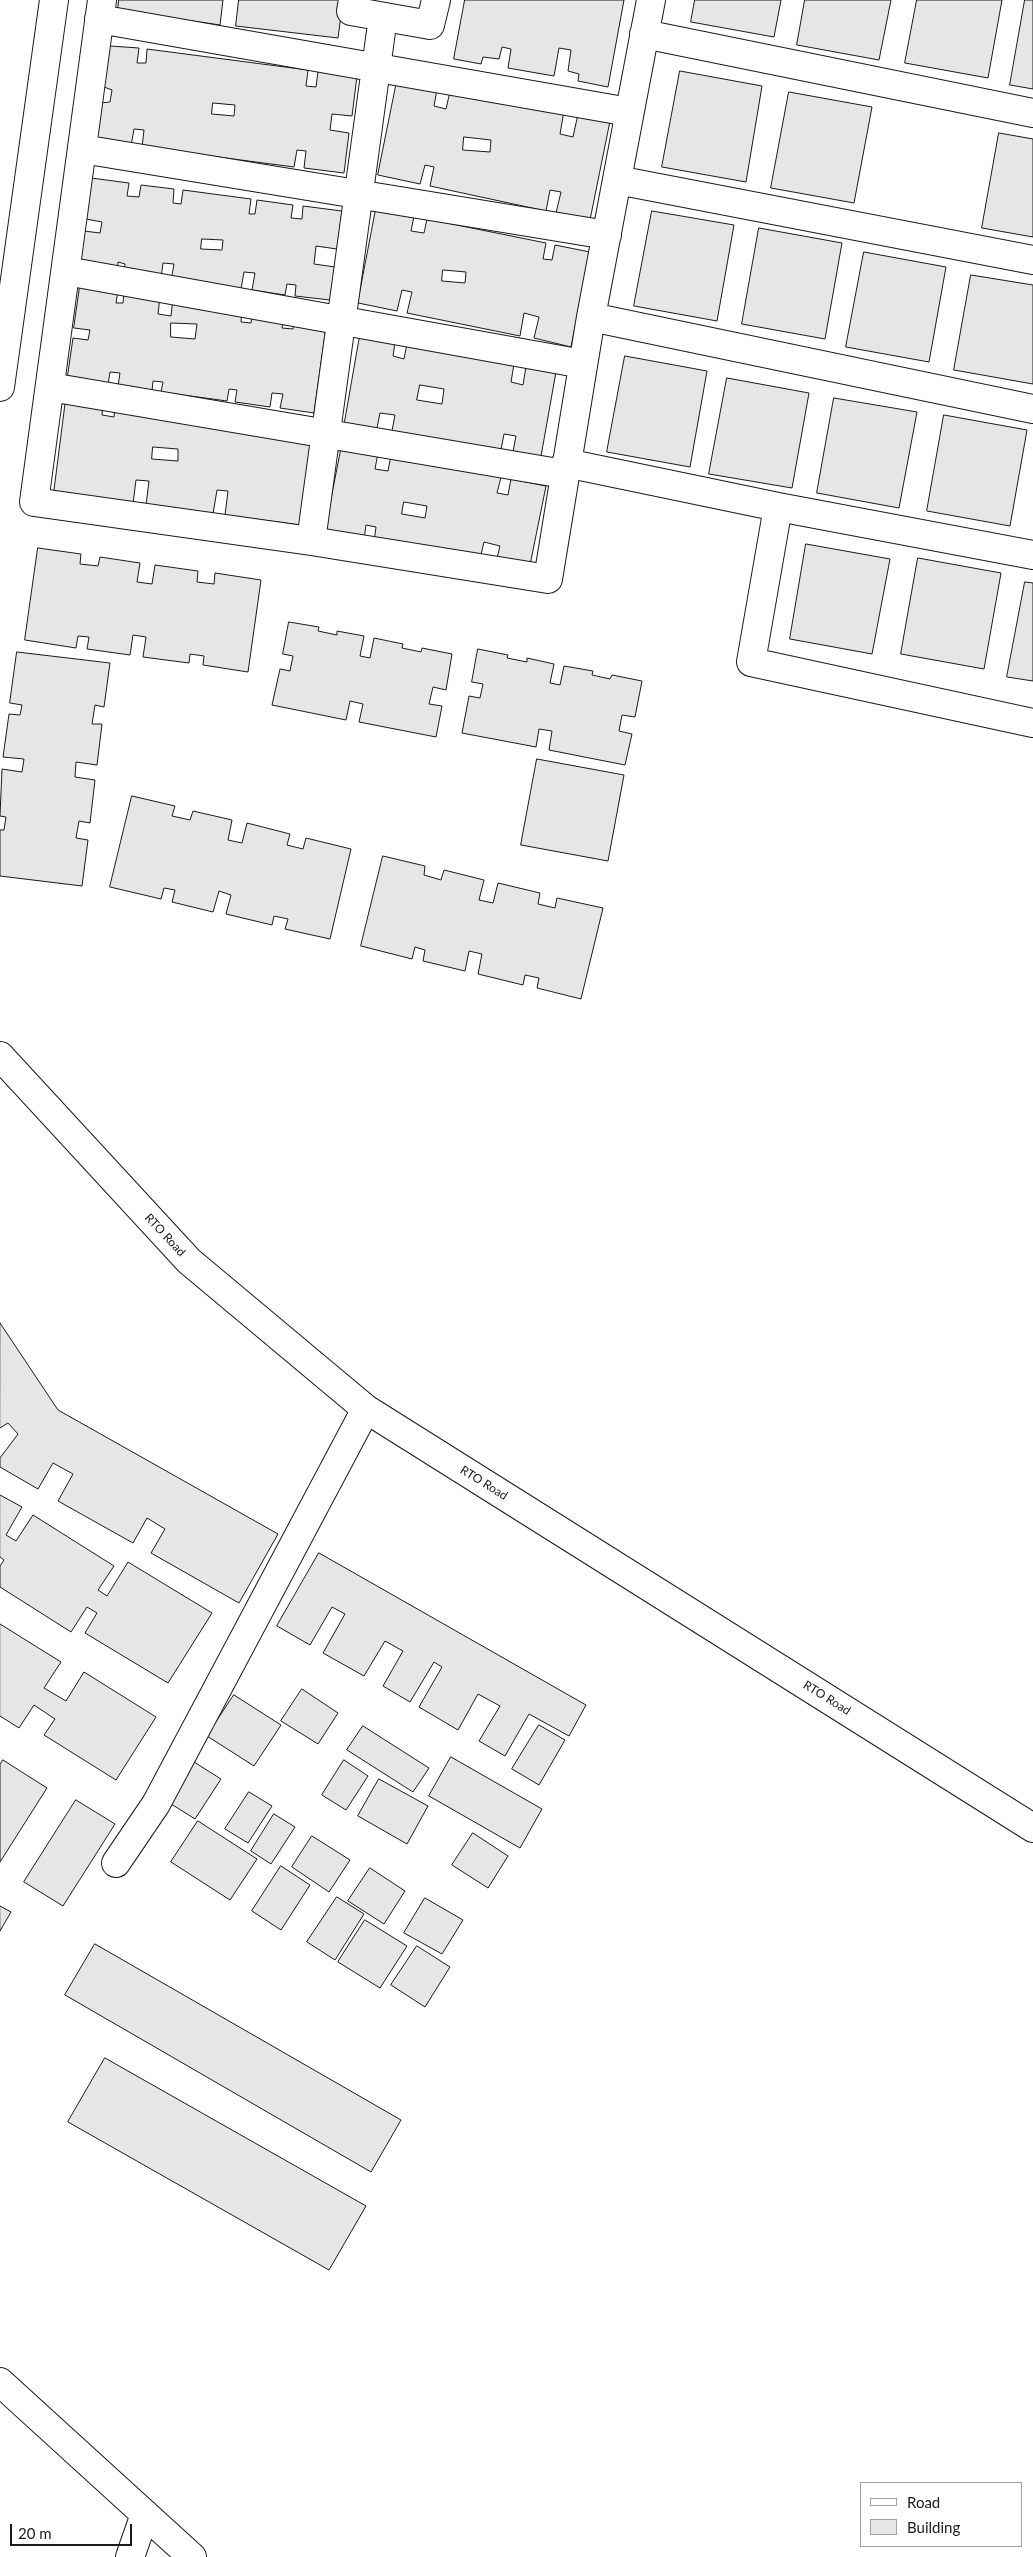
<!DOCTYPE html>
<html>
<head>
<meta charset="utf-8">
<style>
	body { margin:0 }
	#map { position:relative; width:1033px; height:2557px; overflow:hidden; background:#fff; font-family:Lato,sans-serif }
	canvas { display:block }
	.legend { position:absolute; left:860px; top:2482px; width:162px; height:65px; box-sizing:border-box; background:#fff; border:1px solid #a3a3a3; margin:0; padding:6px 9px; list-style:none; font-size:15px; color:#1a1a1a }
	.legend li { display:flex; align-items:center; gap:10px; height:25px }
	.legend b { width:25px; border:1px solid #a3a3a3 }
	.scale { position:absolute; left:10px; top:2524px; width:122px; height:22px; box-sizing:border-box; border:2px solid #1a1a1a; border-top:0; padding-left:6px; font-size:15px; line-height:18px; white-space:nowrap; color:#1a1a1a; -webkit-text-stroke:4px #fff; paint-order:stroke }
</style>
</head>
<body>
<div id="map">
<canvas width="1033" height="2557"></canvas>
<ul class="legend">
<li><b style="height:6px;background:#fff"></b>Road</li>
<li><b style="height:14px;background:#e6e6e6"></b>Building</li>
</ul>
<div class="scale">20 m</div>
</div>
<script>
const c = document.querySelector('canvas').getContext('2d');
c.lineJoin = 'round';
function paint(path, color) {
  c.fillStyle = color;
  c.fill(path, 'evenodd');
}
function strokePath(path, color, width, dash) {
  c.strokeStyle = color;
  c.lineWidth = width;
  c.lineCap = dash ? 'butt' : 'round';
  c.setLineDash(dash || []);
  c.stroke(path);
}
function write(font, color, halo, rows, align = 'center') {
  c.font = font + ' Lato,sans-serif';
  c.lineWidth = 4;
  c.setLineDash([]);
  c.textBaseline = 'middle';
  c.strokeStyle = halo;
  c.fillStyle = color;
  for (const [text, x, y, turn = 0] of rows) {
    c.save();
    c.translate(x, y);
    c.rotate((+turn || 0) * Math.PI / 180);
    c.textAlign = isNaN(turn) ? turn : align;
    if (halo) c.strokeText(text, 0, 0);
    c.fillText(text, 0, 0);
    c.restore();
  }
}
const building = new Path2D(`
	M 119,0 L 223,0 L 220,25 L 118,10 Z
	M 239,0 L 343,0 L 338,38 L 236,26 Z
	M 465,0 L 624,0 L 608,87 L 578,81 L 579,74 L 568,71 L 571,50 L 559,48 L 554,76 L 508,68 L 511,49 L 502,47 L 499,59 L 483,57 L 481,64 L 454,59 Z
	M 695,0 L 781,0 L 774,37 L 691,22 Z
	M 805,0 L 891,0 L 879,60 L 797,45 Z
	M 917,0 L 1002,0 L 988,78 L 905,63 Z
	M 1025,0 L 1033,0 L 1033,89 L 1010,85 Z
	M 110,46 L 139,48 L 137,63 L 146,63 L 147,49 L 308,70 L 306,86 L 316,87 L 318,71 L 357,76 L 352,116 L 332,114 L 330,130 L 349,133 L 344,173 L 304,168 L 306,151 L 297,150 L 294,167 L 142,147 L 144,130 L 134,129 L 131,146 L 97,142 L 100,103 L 110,102 L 112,90 L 104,87 ZM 213,103 L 235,105 L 234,116 L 212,114 Z
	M 680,71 L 762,86 L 746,182 L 662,167 Z
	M 398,76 L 438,84 L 434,106 L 446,109 L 451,87 L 564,111 L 560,134 L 573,137 L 578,114 L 610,121 L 590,220 L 556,213 L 561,192 L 550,190 L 546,211 L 430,186 L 434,167 L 425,165 L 420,184 L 378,175 ZM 464,137 L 491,140 L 490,152 L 463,150 Z
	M 789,92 L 872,107 L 854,203 L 771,188 Z
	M 999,133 L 1033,139 L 1033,237 L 982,228 Z
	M 91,178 L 129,183 L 127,196 L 139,197 L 141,185 L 174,189 L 173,203 L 181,204 L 183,190 L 251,199 L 249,214 L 255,214 L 257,200 L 293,205 L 291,218 L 302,219 L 303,206 L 342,211 L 337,249 L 316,246 L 314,264 L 335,267 L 330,300 L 295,296 L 296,285 L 287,284 L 285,295 L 252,290 L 255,273 L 244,272 L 241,289 L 171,280 L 174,264 L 163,263 L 161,278 L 124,273 L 125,264 L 118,262 L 117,273 L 79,268 L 84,231 L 100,233 L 102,222 L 86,219 ZM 202,239 L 223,240 L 222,250 L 201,249 Z
	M 376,209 L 414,216 L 411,231 L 424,233 L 427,219 L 546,243 L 543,259 L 552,260 L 555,245 L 590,252 L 571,347 L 534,338 L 539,317 L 524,313 L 520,336 L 407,313 L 412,292 L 402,290 L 397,311 L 358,303 ZM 443,270 L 466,272 L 465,283 L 442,281 Z
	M 652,211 L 734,225 L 717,321 L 634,306 Z
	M 759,228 L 842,243 L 825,339 L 742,324 Z
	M 864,252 L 946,267 L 929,362 L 846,347 Z
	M 971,275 L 1033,285 L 1033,384 L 954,370 Z
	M 80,286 L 118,291 L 116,303 L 123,303 L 124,292 L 160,297 L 158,314 L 171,316 L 173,298 L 242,309 L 241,322 L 251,323 L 253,310 L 284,314 L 282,328 L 293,329 L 295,316 L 327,320 L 314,413 L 280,408 L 283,394 L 272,393 L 270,407 L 235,402 L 237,390 L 229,389 L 227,401 L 161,392 L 163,382 L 153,381 L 152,391 L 118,386 L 120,373 L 110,372 L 108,385 L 67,379 L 73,338 L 88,340 L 90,330 L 74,328 ZM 171,323 L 197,324 L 195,339 L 171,337 Z
	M 361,330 L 396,336 L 393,356 L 404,359 L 408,338 L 515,358 L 511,382 L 523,385 L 527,360 L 557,366 L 540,462 L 512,457 L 516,436 L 504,434 L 500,455 L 391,436 L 395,415 L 380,413 L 376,433 L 344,427 ZM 420,385 L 444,389 L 442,404 L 417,400 Z
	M 625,356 L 707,371 L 690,467 L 607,452 Z
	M 727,378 L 809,393 L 792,488 L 709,474 Z
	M 834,398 L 917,412 L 899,508 L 817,493 Z
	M 66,399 L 103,404 L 102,415 L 114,417 L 115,406 L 312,432 L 300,525 L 225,515 L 228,491 L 217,490 L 213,514 L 146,505 L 149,481 L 136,480 L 133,504 L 54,493 ZM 153,447 L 178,449 L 178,461 L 152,459 Z
	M 944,415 L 1027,430 L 1010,526 L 927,511 Z
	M 342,445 L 378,453 L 375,469 L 388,471 L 391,455 L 501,477 L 497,493 L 508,495 L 511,479 L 546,486 L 529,570 L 495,566 L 500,546 L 484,542 L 479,563 L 374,542 L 376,527 L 366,525 L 364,540 L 325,531 ZM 404,502 L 427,506 L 425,518 L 402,514 Z
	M 806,544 L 890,559 L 872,654 L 790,639 Z
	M 38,548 L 81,554 L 80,564 L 98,566 L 100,557 L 140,563 L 137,582 L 152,584 L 155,565 L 198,571 L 197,582 L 214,584 L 215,573 L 261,580 L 248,672 L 203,665 L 204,656 L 190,654 L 189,663 L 143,657 L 146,637 L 133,635 L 130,655 L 87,649 L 89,637 L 78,636 L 76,648 L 25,640 Z
	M 918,558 L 1001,573 L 984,669 L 901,654 Z
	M 1025,582 L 1033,583 L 1033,681 L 1007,677 Z
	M 289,622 L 319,627 L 318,631 L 337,635 L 337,631 L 364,636 L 360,656 L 370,658 L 374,638 L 403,644 L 402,648 L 421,652 L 422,648 L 452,654 L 446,690 L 433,687 L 429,704 L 442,706 L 436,737 L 359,722 L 363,704 L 350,701 L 346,720 L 272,705 L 280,669 L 290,671 L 293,656 L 283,654 Z
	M 478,649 L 508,655 L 507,658 L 527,662 L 527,658 L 554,664 L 550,683 L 560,685 L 564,666 L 593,671 L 592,675 L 610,679 L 612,675 L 642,681 L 635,717 L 622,715 L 619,731 L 632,734 L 625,765 L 549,750 L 552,731 L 539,729 L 536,747 L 462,733 L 469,696 L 480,698 L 483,684 L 472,682 Z
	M 17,652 L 110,663 L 104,707 L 95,705 L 92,724 L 102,724 L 97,765 L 76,762 L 75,777 L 95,780 L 90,823 L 79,821 L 76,838 L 88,840 L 82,886 L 0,876 L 0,830 L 4,830 L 6,817 L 0,816 L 2,769 L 22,772 L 24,759 L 3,757 L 9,714 L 20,715 L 22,705 L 10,703 Z
	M 537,759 L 624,775 L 608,861 L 521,845 Z
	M 132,796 L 175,806 L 172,816 L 190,820 L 193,811 L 232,820 L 228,840 L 242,843 L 247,823 L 290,834 L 287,845 L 303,849 L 306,838 L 351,849 L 330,939 L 285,929 L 288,919 L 274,916 L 272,925 L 226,914 L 231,895 L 219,891 L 213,912 L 172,902 L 175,890 L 164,888 L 161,899 L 110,887 Z
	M 383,856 L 425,866 L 424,875 L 441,880 L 444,870 L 484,880 L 479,900 L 493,903 L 498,883 L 540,893 L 538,904 L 555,908 L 557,898 L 603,908 L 581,999 L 537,988 L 539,978 L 525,975 L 523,985 L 478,974 L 482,954 L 469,951 L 465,971 L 423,961 L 425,950 L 415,947 L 412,959 L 361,946 Z
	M 0,1323 L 58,1410 L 278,1534 L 239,1603 L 151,1553 L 165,1529 L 147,1518 L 133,1543 L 58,1501 L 73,1474 L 53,1463 L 38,1489 L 0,1467 L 0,1458 L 18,1434 L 8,1423 L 0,1428 Z
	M 0,1495 L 22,1507 L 6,1535 L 16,1541 L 33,1515 L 114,1566 L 98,1590 L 107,1596 L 128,1562 L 212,1613 L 168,1683 L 85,1633 L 97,1613 L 87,1607 L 71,1632 L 0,1587 L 0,1566 L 4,1560 L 0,1557 Z
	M 319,1553 L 586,1705 L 569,1736 L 529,1714 L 505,1756 L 479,1741 L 500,1706 L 478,1694 L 458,1730 L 419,1707 L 442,1667 L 434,1662 L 410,1702 L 383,1686 L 403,1651 L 385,1641 L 364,1676 L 323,1653 L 345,1614 L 332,1607 L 310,1645 L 277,1626 Z
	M 0,1624 L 61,1662 L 44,1688 L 66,1701 L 84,1672 L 156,1717 L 116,1780 L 44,1735 L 55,1719 L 34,1705 L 19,1728 L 0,1716 Z
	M 302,1689 L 338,1713 L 318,1744 L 281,1721 Z
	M 234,1695 L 281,1725 L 254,1766 L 207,1736 Z
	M 539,1725 L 565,1740 L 539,1785 L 512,1769 Z
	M 363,1726 L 429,1768 L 413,1792 L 347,1750 Z
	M 451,1757 L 542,1809 L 520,1848 L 429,1796 Z
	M 3,1760 L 47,1788 L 0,1862 L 0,1765 Z
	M 344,1760 L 368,1776 L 346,1810 L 322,1795 Z
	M 194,1762 L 221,1779 L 195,1819 L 168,1802 Z
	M 379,1779 L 428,1806 L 407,1844 L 358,1816 Z
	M 249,1792 L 272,1806 L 248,1843 L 225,1829 Z
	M 76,1800 L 115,1824 L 63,1906 L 24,1882 Z
	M 274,1814 L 295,1827 L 271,1864 L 251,1851 Z
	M 198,1821 L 257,1859 L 230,1900 L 171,1862 Z
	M 473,1833 L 508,1856 L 488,1888 L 452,1865 Z
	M 312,1836 L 350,1860 L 329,1892 L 292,1867 Z
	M 281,1866 L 310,1885 L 281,1930 L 252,1911 Z
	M 370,1868 L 405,1891 L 384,1924 L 348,1901 Z
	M 337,1897 L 364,1914 L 335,1960 L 307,1942 Z
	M 425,1898 L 463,1920 L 442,1954 L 404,1933 Z
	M 0,1906 L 11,1912 L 0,1931 Z
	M 365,1920 L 407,1946 L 380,1988 L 338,1962 Z
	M 95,1944 L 401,2120 L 371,2172 L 65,1995 Z
	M 417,1946 L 450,1967 L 425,2007 L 391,1985 Z
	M 105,2058 L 366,2206 L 329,2270 L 68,2122 Z`);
paint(building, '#e6e6e6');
strokePath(building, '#1a1a1a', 1);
const minor = new Path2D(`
	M 102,0 L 34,502 L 311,541 L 548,579 L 591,317 L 651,0
	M 353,0 L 351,11 L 430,25 L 436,0
	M 99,19 L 629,112
	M 644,34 L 1033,113
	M 82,149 L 607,235
	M 617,180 L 1033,260
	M 66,271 L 583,364
	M 591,317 L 1033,409
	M 0,387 L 54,0
	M 50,387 L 564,474
	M 566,463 L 778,507 L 751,662 L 1033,723
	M 778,507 L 1033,555
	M 311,541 L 383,17
	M 116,1863 L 156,1804 L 366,1409
	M 0,2382 L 192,2557
	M 130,2557 L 145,2514`);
const tertiary = new Path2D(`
	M 0,1056 L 189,1261 L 366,1409 L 1033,1828`);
strokePath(minor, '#1a1a1a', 30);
strokePath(tertiary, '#1a1a1a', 30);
strokePath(minor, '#fff', 28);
strokePath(tertiary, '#fff', 28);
write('12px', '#1a1a1a', '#fff', [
	["RTO Road",165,1235,47],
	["RTO Road",484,1483,32],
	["RTO Road",827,1698,32]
]);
</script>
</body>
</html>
